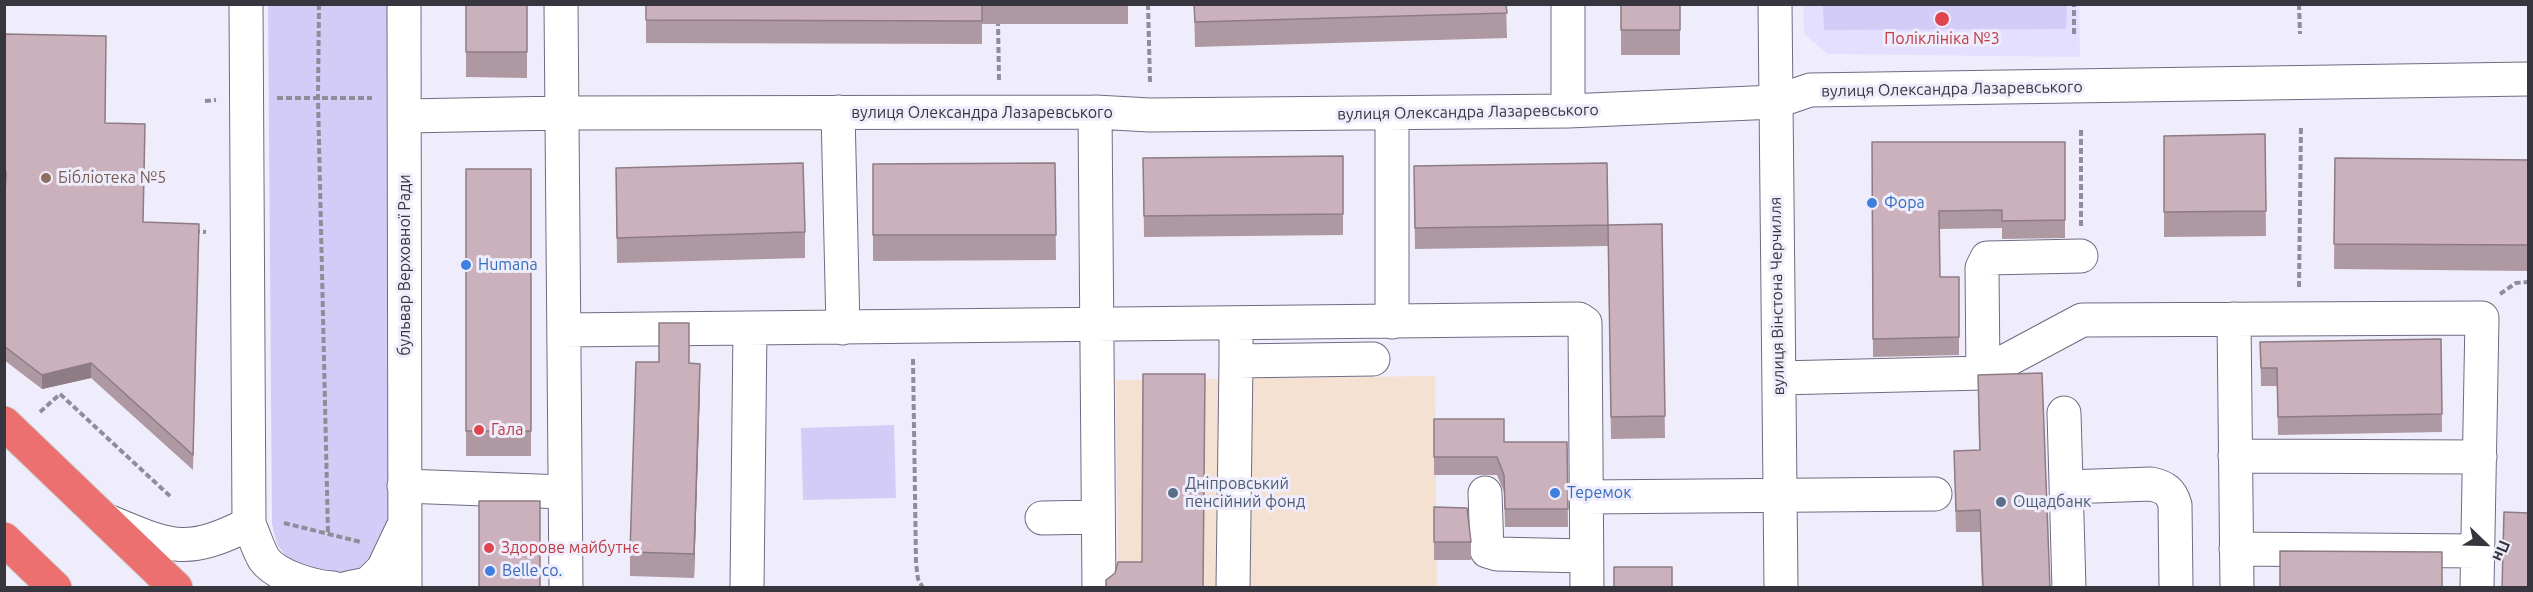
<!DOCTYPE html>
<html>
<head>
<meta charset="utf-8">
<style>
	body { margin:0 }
	#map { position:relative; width:2533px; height:592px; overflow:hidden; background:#efedfb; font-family:Ubuntu,sans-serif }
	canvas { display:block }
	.frame { position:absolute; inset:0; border:6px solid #37363f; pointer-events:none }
	.north { position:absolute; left:2455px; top:514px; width:60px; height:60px; -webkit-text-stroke:4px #efedfb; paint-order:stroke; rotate:113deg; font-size:16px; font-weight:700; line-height:24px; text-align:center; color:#37363f }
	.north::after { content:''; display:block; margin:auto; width:21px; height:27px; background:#37363f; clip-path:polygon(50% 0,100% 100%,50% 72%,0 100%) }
</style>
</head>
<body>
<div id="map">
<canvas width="2533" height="592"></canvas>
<div class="frame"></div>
<div class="north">Пн</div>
</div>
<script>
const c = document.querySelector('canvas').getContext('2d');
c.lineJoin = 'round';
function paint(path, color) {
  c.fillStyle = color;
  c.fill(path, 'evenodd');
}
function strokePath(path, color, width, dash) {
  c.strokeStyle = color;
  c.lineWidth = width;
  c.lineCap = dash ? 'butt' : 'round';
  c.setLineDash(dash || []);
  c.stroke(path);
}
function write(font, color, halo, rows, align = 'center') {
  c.font = font + ' Ubuntu,sans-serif';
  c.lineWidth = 6;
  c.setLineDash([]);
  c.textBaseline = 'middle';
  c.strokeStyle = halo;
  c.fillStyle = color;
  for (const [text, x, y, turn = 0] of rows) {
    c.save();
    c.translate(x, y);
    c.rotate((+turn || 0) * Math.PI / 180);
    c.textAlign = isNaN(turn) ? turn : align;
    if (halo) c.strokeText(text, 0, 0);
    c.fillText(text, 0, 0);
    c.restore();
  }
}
paint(new Path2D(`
	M 1435,376 L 1437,587 L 1118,587 L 1116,380 Z`), '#f4e1d1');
paint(new Path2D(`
	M 1803,5 L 2079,5 L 2080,57 L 1828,54 L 1804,34 Z`), '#e4dfff');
paint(new Path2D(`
	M 268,5 L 390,5 L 394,517 L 365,569 L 326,578 L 289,561 L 277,544 L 272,524 Z
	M 1823,5 L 2067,5 L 2066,29 L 1824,30 Z
	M 894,425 L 896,498 L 803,500 L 801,428 Z`), '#d3ccf7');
const minor = new Path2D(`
	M 404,4 L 405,588
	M 561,4 L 566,588
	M 1775,4 L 1781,588
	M 1568,111 L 1568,4
	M 838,112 L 843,328
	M 1095,112 L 1099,588
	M 1392,113 L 1392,322
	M 406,116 L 561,113 L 1095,112 L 1150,115 L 1568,111 L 1775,102 L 1810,90 L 2528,79
	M 2234,319 L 2237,588
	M 564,330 L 1579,319 L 1585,323 L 1587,588
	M 1236,338 L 1236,361 L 1373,359
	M 1983,373 L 1982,268 L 1987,258 L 2081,256
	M 1779,378 L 1983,373 L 2082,320 L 2482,318 L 2477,588
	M 2064,413 L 2069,588
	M 2235,456 L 2480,457
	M 404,486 L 564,492
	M 2067,487 L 2151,484 C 2165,487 2171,491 2175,505 L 2176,586
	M 1485,493 L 1487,551 L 1497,554 L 1586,556
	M 1586,497 L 1935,494
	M 1042,518 L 1098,517
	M 110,522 C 172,548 187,555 249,524 L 246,4
	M 249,524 C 254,535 258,549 264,559 C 276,576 313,587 333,588
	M 2236,549 L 2478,551
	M 348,588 L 368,584 L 383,569 L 402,529
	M 747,588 L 750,328
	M 1233,588 L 1236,361`);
const highway = new Path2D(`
	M 4,423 L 176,588
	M 4,539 L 55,588`);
strokePath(minor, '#6f6c81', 35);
strokePath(highway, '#cfcfd1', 35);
strokePath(new Path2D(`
	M 319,4 L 318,98 L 328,533
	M 1148,4 L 1150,82
	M 2299,4 L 2300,34
	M 998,20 L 999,81
	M 2074,34 L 2074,4
	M 277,98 L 372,98
	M 205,101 L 216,100
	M 2081,226 L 2081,127
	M 194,231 L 206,232
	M 2299,287 L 2301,125
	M 2500,294 L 2516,283 L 2528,282
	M 913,359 L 916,563 L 918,579 L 923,588
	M 40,412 L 60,394 L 172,498
	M 284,523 L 361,542`), '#8f8d99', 4, [6, 3]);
strokePath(minor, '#fff', 33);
strokePath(highway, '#ec706f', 33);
paint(new Path2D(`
	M 466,4 L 527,4 L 527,78 L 466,77 Z
	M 646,4 L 1128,4 L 1128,24 L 982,24 L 982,44 L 646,43 Z
	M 1194,4 L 1506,4 L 1507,38 L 1195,47 Z
	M 1621,4 L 1680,4 L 1680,55 L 1621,55 Z
	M 4,62 L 105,123 L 143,222 L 199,224 L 193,470 L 91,378 L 42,389 L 4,360 L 4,222 L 6,187 L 4,187 Z
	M 2265,134 L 2266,236 L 2164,237 L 2164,136 Z
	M 1872,142 L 2065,142 L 2065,238 L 2002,239 L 2002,228 L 1939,229 L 1940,277 L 1959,277 L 1959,355 L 1873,357 Z
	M 1343,156 L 1343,235 L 1144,237 L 1143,158 Z
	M 2335,158 L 2529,160 L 2529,271 L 2334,269 Z
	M 1055,163 L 1056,260 L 873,261 L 873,164 Z
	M 616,168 L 805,232 L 805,258 L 617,263 Z
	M 466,169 L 531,169 L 531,456 L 466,456 Z
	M 1414,187 L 1608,225 L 1662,224 L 1665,438 L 1611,439 L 1608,246 L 1415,249 Z
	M 2441,339 L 2442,432 L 2278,435 L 2277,386 L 2261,386 L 2260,342 Z
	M 689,363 L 700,388 L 694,578 L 630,576 L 630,552 Z
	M 1978,375 L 2050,588 L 1982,588 L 1980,532 L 1956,532 L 1954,451 L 1979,450 Z
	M 1434,419 L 1504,442 L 1567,442 L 1568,527 L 1505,527 L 1504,492 L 1497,475 L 1434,475 Z
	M 1434,507 L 1471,542 L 1471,560 L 1434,560 Z`), '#ae98a2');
paint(new Path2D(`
	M 91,363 L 91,378 L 42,389 L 42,375 Z
	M 700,364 L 700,388 L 694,578 L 694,554 Z`), '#8d7c84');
const building = new Path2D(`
	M 466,4 L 527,4 L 527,52 L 466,52 Z
	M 646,4 L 982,4 L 982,21 L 646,20 Z
	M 1194,4 L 1506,4 L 1507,13 L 1195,22 Z
	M 1621,4 L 1680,4 L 1680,30 L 1621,30 Z
	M 5,34 L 106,36 L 105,123 L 145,124 L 143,222 L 199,224 L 193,455 L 91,363 L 42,375 L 4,346 L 4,221 L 6,172 L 4,172 Z
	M 2265,134 L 2266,211 L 2164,212 L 2164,136 Z
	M 1872,142 L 2065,142 L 2065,220 L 2002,221 L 2002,210 L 1939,211 L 1940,277 L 1959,277 L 1959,337 L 1873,339 Z
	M 1343,156 L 1343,214 L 1144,216 L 1143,158 Z
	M 2335,158 L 2529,160 L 2529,245 L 2334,244 Z
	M 803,163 L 805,232 L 617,238 L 616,168 Z
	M 1055,163 L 1056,235 L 873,235 L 873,164 Z
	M 1607,163 L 1608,225 L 1415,228 L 1414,166 Z
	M 466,169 L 531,169 L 531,431 L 466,431 Z
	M 1662,224 L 1665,416 L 1611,417 L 1608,225 Z
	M 659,323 L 689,323 L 689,363 L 700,364 L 694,554 L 630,552 L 636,362 L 659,362 Z
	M 2441,339 L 2442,414 L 2278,417 L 2277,368 L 2261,368 L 2260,342 Z
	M 2042,373 L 2050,588 L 1983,588 L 1980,510 L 1956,511 L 1954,451 L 1980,450 L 1978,375 Z
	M 1143,374 L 1205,374 L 1203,588 L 1106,588 L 1106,580 L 1115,573 L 1118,562 L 1142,562 Z
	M 1434,419 L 1504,419 L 1504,442 L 1567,442 L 1568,509 L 1505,509 L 1504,475 L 1497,457 L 1434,457 Z
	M 479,501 L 540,501 L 540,588 L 479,588 Z
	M 1434,507 L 1467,508 L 1471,542 L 1434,542 Z
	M 2504,512 L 2529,513 L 2529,588 L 2502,588 Z
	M 2280,551 L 2442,552 L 2442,588 L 2280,588 Z
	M 1614,567 L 1672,567 L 1672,588 L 1614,588 Z`);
paint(building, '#cab1bc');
strokePath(building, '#8d7c84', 1.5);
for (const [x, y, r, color] of [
	[1942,19,8,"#e0444e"],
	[46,178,6,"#8d6e63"],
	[1872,203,6,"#3f7fe0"],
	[466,265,6,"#3f7fe0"],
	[479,430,6,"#e0444e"],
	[1173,493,6,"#5c6f8a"],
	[1555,493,6,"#3f7fe0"],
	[2001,502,6,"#5c6f8a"],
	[489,548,6,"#e0444e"],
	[490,571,6,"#3f7fe0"]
]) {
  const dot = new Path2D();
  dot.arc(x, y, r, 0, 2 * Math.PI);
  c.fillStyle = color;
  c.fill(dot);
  strokePath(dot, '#efedfb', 2);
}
write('16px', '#be3a42', '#efedfb', [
	["Поліклініка №3",1942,39,"center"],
	["Гала",491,430],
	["Здорове майбутнє",501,548]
], 'left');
write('16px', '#37363f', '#efedfb', [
	["вулиця Олександра Лазаревського",1952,89,-1],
	["вулиця Олександра Лазаревського",1468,112,-1],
	["вулиця Олександра Лазаревського",982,113],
	["бульвар Верховної Ради",405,265,-90],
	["вулиця Вінстона Черчилля",1777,296,-91]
]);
write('16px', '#785e54', '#efedfb', [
	["Бібліотека №5",58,178]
], 'left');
write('16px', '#366cbe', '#efedfb', [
	["Фора",1884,203],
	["Humana",478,265],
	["Теремок",1567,493],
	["Belle co.",502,571]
], 'left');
write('16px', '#4e5e75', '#efedfb', [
	["Дніпровський",1185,484],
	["пенсійний фонд",1185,502],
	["Ощадбанк",2013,502]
], 'left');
</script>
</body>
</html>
